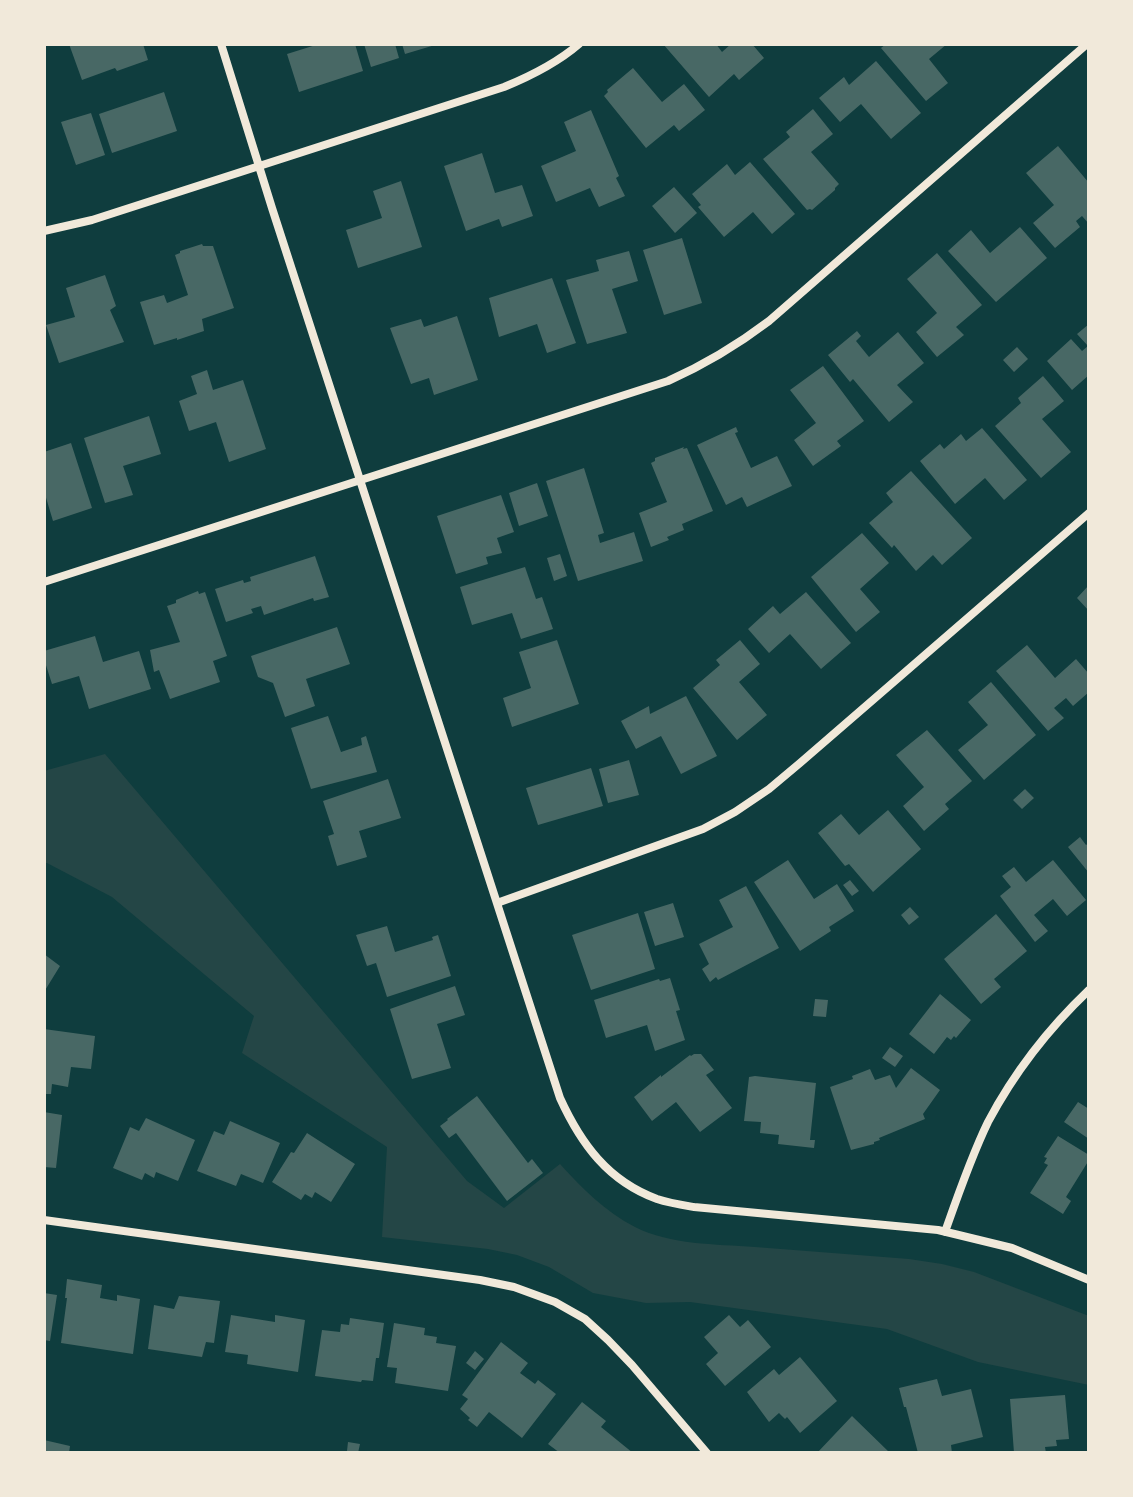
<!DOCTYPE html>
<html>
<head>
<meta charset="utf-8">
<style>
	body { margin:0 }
	#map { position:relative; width:1133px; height:1497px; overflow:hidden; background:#0f3d3e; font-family:Figtree,sans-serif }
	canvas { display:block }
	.frame { position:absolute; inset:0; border:46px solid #f1e9da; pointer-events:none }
</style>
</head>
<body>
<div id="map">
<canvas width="1133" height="1497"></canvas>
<div class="frame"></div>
</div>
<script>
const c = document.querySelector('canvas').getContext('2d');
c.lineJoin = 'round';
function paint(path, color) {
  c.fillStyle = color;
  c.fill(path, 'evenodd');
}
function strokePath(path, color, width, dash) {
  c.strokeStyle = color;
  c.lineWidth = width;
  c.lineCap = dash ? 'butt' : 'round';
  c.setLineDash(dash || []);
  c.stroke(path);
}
paint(new Path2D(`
	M 105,754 L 467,1181 L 504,1208 L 560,1164 C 582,1188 604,1211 635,1227 C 671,1245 715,1244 755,1247 C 807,1251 858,1255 909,1259 L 942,1264 L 974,1272 L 1089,1316 L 1089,1385 L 978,1362 L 887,1329 L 690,1302 L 646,1303 L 593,1293 L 549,1267 L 517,1255 L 488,1249 L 382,1237 L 387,1147 L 242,1053 L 254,1016 L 112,897 L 47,863 L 44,863 L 44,771 Z`), '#244646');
paint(new Path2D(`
	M 69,44 L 143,44 L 148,60 L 117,71 L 115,68 L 82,80 Z
	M 319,44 L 355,44 L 363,71 L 299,92 L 287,54 Z
	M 364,44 L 395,44 L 399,58 L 371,67 Z
	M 402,44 L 435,44 L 435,45 L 405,54 Z
	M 663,44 L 716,44 L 722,52 L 731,44 L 752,44 L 764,58 L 739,80 L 734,74 L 709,97 Z
	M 886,44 L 947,44 L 929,59 L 948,83 L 926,101 L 881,48 Z
	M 876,61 L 921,113 L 891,139 L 861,104 L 840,122 L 819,98 L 844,77 L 849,85 Z
	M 633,68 L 662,102 L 684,84 L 705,110 L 679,131 L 674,125 L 646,148 L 604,96 L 608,92 L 607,90 Z
	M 164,92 L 177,131 L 112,153 L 99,114 Z
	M 813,109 L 833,134 L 811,152 L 839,184 L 835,188 L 835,190 L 812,210 L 810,209 L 807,210 L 763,159 L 790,137 L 786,132 Z
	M 591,110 L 619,176 L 616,178 L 625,196 L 599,207 L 590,188 L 556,202 L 541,166 L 576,151 L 564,122 Z
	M 91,113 L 105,155 L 76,165 L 61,122 Z
	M 1058,146 L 1089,183 L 1089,224 L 1082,216 L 1076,221 L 1080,227 L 1055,248 L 1033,223 L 1054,205 L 1026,173 Z
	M 482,153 L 495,193 L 522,185 L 533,216 L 502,227 L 499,219 L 466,231 L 444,166 Z
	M 750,162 L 795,214 L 772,234 L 753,212 L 724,237 L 698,207 L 701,205 L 692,194 L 727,164 L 735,175 Z
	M 401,181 L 422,247 L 358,268 L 346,230 L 382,218 L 373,191 Z
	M 674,187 L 697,213 L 675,233 L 652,206 Z
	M 1020,227 L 1047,258 L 996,302 L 948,251 L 971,230 L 990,253 Z
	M 682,238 L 702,303 L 664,315 L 643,250 Z
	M 202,244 L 203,246 L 213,246 L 234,308 L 202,319 L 204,331 L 177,340 L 177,338 L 154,345 L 140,302 L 164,295 L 167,303 L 188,295 L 175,255 L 180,253 L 180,251 Z
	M 629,251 L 638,281 L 612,289 L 627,333 L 587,344 L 566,280 L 599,271 L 596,260 Z
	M 937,253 L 982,305 L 956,327 L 964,335 L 937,357 L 916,332 L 937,313 L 907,279 Z
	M 105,275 L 116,306 L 110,310 L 124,342 L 59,363 L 46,325 L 75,317 L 66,288 Z
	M 552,278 L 576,343 L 547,353 L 537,324 L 499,337 L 489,298 Z
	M 457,316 L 478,380 L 434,395 L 429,378 L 411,384 L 390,328 L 421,319 L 424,327 Z
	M 1089,324 L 1089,375 L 1072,390 L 1047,361 L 1071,339 L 1082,351 L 1088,346 L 1077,334 Z
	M 857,331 L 861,336 L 856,341 L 869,357 L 898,332 L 924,363 L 897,385 L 913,402 L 889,422 L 853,379 L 850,382 L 828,355 Z
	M 1017,347 L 1028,359 L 1014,372 L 1003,360 Z
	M 823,366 L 864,421 L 837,441 L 841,446 L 813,466 L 794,440 L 816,423 L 790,390 Z
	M 207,370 L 213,390 L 243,380 L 266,449 L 229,462 L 216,422 L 189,431 L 179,401 L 197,394 L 191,376 Z
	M 1043,376 L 1064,401 L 1042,419 L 1071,452 L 1041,478 L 995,426 L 1021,403 L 1018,398 Z
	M 149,416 L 161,454 L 123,466 L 133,495 L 105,503 L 84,438 Z
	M 736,427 L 738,432 L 735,433 L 751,468 L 777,456 L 792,486 L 747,507 L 742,497 L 726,505 L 697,445 Z
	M 982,428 L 1027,480 L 1004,500 L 985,478 L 955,504 L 920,461 L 940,444 L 944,449 L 961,434 L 966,441 Z
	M 71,443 L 92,508 L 53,521 L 44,491 L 44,452 Z
	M 684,447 L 683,449 L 687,448 L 713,511 L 682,524 L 684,530 L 667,537 L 669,540 L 651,547 L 639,513 L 667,502 L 651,463 L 655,461 L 655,458 Z
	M 584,468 L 604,533 L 598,535 L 600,543 L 634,532 L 643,561 L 578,581 L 546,481 Z
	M 911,471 L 972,538 L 942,565 L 933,555 L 916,571 L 894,545 L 892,548 L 869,523 L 893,502 L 886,493 Z
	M 537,483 L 548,516 L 519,526 L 509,493 Z
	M 501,495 L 514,532 L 497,538 L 502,553 L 486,557 L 488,564 L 456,574 L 437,516 Z
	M 862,533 L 889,563 L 860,589 L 880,612 L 856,632 L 811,577 Z
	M 560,554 L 567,576 L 554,581 L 547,558 Z
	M 315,556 L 329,597 L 314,601 L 313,598 L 264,615 L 261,606 L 251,609 L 253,613 L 226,622 L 215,589 L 243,580 L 244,583 L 251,581 L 250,577 Z
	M 525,567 L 536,599 L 542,597 L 553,629 L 521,639 L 512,613 L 472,625 L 460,587 Z
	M 1089,585 L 1089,611 L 1077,598 Z
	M 198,591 L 199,594 L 205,592 L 227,656 L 213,661 L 220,682 L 170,699 L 159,670 L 154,672 L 150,650 L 180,642 L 167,606 L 176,603 L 176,600 Z
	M 806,592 L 851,643 L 821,669 L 790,634 L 769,653 L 748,629 L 773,606 L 780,614 Z
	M 337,627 L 350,664 L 306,679 L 315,706 L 285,717 L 273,683 L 258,677 L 251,656 Z
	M 95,636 L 103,662 L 139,651 L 151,689 L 89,709 L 79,676 L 52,684 L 44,659 L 44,651 Z
	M 557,640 L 579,704 L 512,727 L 503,698 L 531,688 L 519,652 Z
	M 740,640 L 760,664 L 739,682 L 767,715 L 737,740 L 693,688 L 720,665 L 716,660 Z
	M 1027,645 L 1055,678 L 1076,659 L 1089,674 L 1089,692 L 1073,706 L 1066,698 L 1054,708 L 1064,718 L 1048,731 L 996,671 Z
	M 991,682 L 1036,735 L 984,780 L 958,750 L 988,725 L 968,702 Z
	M 686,696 L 717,756 L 681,774 L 661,736 L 636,749 L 621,721 L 649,706 L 650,714 Z
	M 328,716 L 341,752 L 362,745 L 361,738 L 366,736 L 377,772 L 311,789 L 291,728 Z
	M 927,730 L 972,781 L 945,804 L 949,809 L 924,831 L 903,806 L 924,787 L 896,755 Z
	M 629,760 L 639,795 L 608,803 L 599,769 Z
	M 591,768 L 603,806 L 538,825 L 526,788 Z
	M 388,779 L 401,818 L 359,831 L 367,857 L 337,866 L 328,836 L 334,834 L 323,801 Z
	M 1025,789 L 1034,798 L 1022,809 L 1013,800 Z
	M 888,810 L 921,849 L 873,892 L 849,864 L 845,866 L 818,833 L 841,814 L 859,835 Z
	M 1080,837 L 1086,845 L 1089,843 L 1089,873 L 1068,847 Z
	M 788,860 L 814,899 L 837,884 L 854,911 L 829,927 L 831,931 L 800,951 L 754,882 Z
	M 1053,860 L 1086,900 L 1067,916 L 1053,899 L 1034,915 L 1048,931 L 1035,942 L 1000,896 L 1011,887 L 1002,876 L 1014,867 L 1026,882 Z
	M 850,880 L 859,891 L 852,896 L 843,885 Z
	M 746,886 L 779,948 L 718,980 L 716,977 L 710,982 L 702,969 L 709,964 L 699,944 L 733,927 L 719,900 Z
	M 673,903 L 684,937 L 655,946 L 644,912 Z
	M 910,907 L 919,917 L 909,925 L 901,915 Z
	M 638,913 L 655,969 L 591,990 L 572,935 Z
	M 996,914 L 1027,951 L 994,979 L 1001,987 L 981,1004 L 944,959 Z
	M 387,926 L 395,952 L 433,940 L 432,937 L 438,935 L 451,976 L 387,997 L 376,963 L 367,966 L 356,935 Z
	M 44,954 L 60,966 L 44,992 Z
	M 670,978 L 680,1010 L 676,1011 L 685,1040 L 655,1051 L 647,1025 L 606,1038 L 594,1000 L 659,979 L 660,981 Z
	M 455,986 L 465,1015 L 437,1024 L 451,1068 L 412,1079 L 390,1009 Z
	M 940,994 L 971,1020 L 956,1038 L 954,1036 L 951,1040 L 947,1037 L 934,1054 L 909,1034 Z
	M 815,999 L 828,1000 L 826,1017 L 813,1016 Z
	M 44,1029 L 95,1036 L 91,1069 L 71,1067 L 68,1087 L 52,1084 L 51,1094 L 44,1094 Z
	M 890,1047 L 903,1056 L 895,1067 L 882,1058 Z
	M 694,1054 L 701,1054 L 714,1070 L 706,1075 L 732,1108 L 700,1132 L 676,1102 L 652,1121 L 634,1097 L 661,1075 L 661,1077 L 690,1055 L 691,1056 Z
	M 911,1068 L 940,1090 L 923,1114 L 925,1119 L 879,1138 L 880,1140 L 874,1142 L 874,1144 L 851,1150 L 830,1087 L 853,1079 L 852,1076 L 870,1069 L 875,1080 L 890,1075 L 896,1088 Z
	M 755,1076 L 816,1083 L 810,1140 L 815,1140 L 814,1148 L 778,1144 L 779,1135 L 760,1133 L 761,1122 L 744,1121 L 749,1077 Z
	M 477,1096 L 528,1163 L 532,1159 L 543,1173 L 507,1201 L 456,1133 L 449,1138 L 440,1126 L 448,1120 L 447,1119 Z
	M 1078,1102 L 1089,1109 L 1089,1139 L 1064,1122 Z
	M 44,1112 L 62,1115 L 56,1168 L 44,1167 Z
	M 146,1118 L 195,1140 L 178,1181 L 156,1172 L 154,1178 L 145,1173 L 142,1180 L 113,1168 L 130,1127 L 139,1131 Z
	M 230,1121 L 280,1143 L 263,1183 L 241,1174 L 236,1186 L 197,1171 L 214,1131 L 224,1135 Z
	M 307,1133 L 355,1164 L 331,1202 L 315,1192 L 312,1198 L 305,1194 L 301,1200 L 272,1182 L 291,1152 L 294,1153 Z
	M 1058,1136 L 1089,1155 L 1089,1160 L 1066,1197 L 1071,1201 L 1063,1214 L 1030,1193 L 1048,1165 L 1044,1163 L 1047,1158 L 1044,1157 Z
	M 67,1279 L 102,1285 L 100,1298 L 117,1301 L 117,1295 L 140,1299 L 133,1354 L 61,1343 L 67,1298 L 65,1298 Z
	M 44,1293 L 57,1295 L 50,1341 L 44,1340 Z
	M 179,1296 L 220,1301 L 214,1343 L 206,1342 L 202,1357 L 148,1349 L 154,1305 L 174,1309 Z
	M 231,1315 L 275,1322 L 275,1315 L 305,1320 L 298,1372 L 247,1364 L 248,1355 L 225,1352 Z
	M 729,1315 L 740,1327 L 748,1320 L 771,1347 L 725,1386 L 706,1364 L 718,1353 L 704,1337 Z
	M 350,1318 L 384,1323 L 379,1358 L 376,1358 L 373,1381 L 362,1380 L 361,1382 L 315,1376 L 322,1330 L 340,1332 L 341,1324 L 349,1325 Z
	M 394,1323 L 425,1328 L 424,1335 L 437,1337 L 436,1343 L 456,1346 L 448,1391 L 395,1383 L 397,1368 L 387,1367 Z
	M 501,1342 L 528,1363 L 520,1373 L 535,1384 L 538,1380 L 556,1394 L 522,1438 L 489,1412 L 477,1427 L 468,1420 L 470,1418 L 460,1409 L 468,1399 L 462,1395 Z
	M 475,1351 L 484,1359 L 475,1370 L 466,1363 Z
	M 800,1357 L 837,1401 L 800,1433 L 787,1417 L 785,1419 L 779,1413 L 769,1422 L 747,1392 L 774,1369 L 779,1375 Z
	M 937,1379 L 942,1396 L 971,1389 L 983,1437 L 951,1445 L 952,1453 L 918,1453 L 906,1407 L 904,1407 L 899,1388 Z
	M 1065,1395 L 1069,1439 L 1056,1440 L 1057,1446 L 1045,1447 L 1046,1453 L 1014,1453 L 1010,1399 Z
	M 582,1402 L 606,1421 L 601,1427 L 633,1453 L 560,1453 L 548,1444 Z
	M 852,1416 L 890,1453 L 817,1453 Z
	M 44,1440 L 70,1446 L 69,1453 L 44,1453 Z
	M 348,1442 L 360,1444 L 358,1453 L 347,1451 Z`), '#486865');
strokePath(new Path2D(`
	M 221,44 L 272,208 L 560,1098 C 581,1144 608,1181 657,1199 C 669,1203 682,1205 694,1207 L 938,1230 L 1012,1248 L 1089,1280
	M 44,231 L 92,220 L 504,87 C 531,76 557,63 579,44
	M 44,582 L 668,381 C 706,364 736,346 769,321 L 1087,44
	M 497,903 L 703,829 L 735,812 L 769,789 L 800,763 L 1089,513
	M 44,1220 L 480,1280 L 514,1287 L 555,1302 L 585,1319 L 608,1340 L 632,1365 L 707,1453
	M 945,1232 C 958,1195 971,1157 988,1122 C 1014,1073 1049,1028 1089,990`), '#f1e9da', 8);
</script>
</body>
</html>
